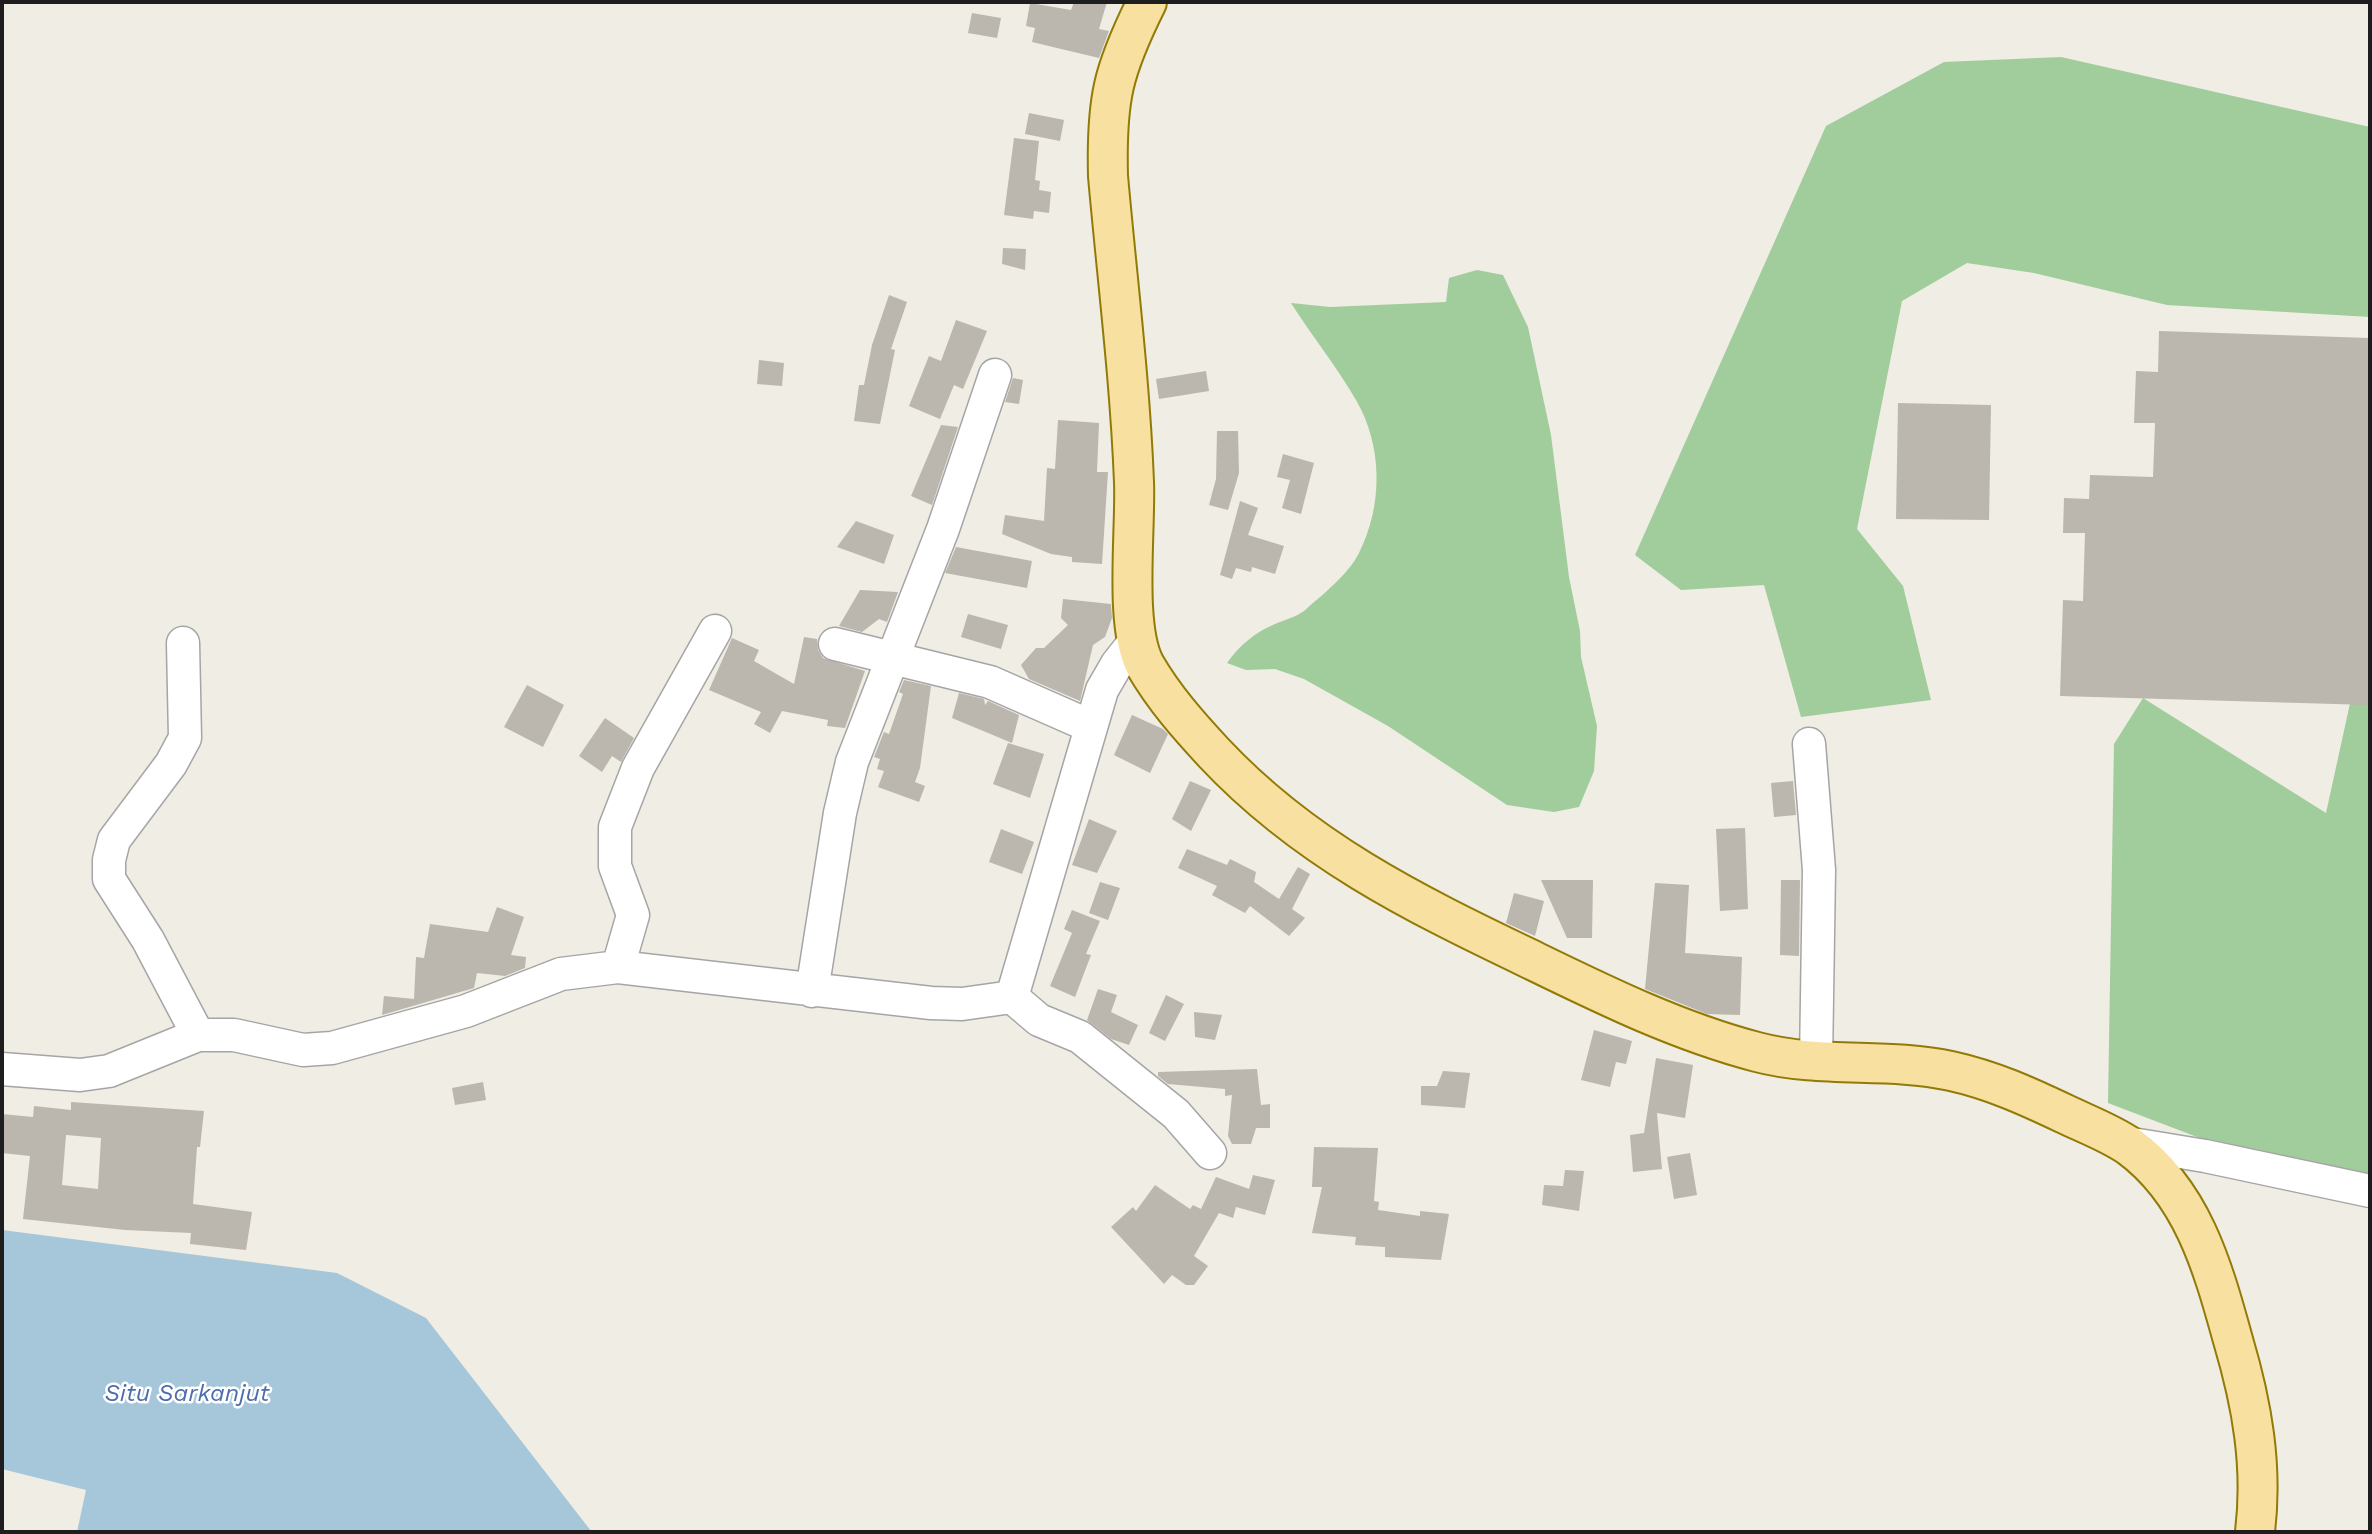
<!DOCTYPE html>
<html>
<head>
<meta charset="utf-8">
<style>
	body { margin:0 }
	#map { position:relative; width:2372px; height:1534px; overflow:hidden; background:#efede4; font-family:"Work Sans",sans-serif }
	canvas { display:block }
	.frame { position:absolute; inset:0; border:4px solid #1e1e1e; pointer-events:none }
</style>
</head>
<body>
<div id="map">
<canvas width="2372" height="1534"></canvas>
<div class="frame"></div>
</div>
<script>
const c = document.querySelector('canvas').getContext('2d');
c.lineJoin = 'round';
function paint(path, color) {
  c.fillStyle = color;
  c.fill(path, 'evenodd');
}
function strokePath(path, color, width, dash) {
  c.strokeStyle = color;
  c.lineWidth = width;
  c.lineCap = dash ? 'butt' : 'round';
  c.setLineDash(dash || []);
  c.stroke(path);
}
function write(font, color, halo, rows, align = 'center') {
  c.font = font + ' "Work Sans",sans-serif';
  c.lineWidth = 5;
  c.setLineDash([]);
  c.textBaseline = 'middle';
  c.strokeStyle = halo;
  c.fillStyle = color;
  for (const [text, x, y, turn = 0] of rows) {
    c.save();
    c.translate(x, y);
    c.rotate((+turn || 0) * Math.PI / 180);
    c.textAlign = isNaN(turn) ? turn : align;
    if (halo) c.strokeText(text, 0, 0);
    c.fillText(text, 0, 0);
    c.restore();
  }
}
paint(new Path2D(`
	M 2061,57 L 2370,127 L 2370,317 L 2167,305 L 2034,273 L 1967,263 L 1902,301 L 1857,529 L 1903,586 L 1931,700 L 1801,717 L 1764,585 L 1681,590 L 1635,555 L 1826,126 L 1944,62 Z
	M 1477,270 L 1503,275 L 1528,327 L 1551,435 L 1569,577 L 1580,631 L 1581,657 L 1597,726 L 1594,771 L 1579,807 L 1554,812 L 1507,805 L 1388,726 L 1304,679 L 1275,669 L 1246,670 L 1227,663 C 1240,645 1254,633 1275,624 C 1284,620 1296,617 1304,611 C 1322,595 1348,575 1359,553 C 1383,506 1383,446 1356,400 C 1337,367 1312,336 1291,303 L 1330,307 L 1446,302 L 1449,278 Z
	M 2370,612 L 2370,1203 L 2108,1103 L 2114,744 L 2143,698 L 2326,813 Z`), '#a1cc9b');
paint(new Path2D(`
	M 2,1230 L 337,1273 L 426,1318 L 591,1531 L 77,1532 L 86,1490 L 2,1469 Z`), '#a6c6da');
paint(new Path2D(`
	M 1074,2 L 1107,2 L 1099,29 L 1109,31 L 1099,58 L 1032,42 L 1035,28 L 1026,26 L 1030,3 L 1071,10 Z
	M 972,13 L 1001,18 L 997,38 L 968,33 Z
	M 1029,113 L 1064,120 L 1060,141 L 1025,134 Z
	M 1014,138 L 1039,141 L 1035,180 L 1040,181 L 1039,190 L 1051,192 L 1049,213 L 1034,211 L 1033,219 L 1004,215 Z
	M 1003,248 L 1026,249 L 1025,270 L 1002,264 Z
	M 889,295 L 907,302 L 891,349 L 895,350 L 880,424 L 854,421 L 859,385 L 864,385 L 872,345 Z
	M 956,320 L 987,331 L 963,389 L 954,385 L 940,419 L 909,406 L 929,356 L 941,361 Z
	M 2159,331 L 2370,338 L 2369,705 L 2060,696 L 2063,600 L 2083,601 L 2085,533 L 2063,533 L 2064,498 L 2089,499 L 2090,475 L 2153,477 L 2155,423 L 2134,423 L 2136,371 L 2158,372 Z
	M 759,360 L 784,363 L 782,386 L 757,384 Z
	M 1206,371 L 1209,391 L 1159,399 L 1156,379 Z
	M 1013,378 L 1023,380 L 1019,404 L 1005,402 Z
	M 1898,403 L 1991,405 L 1989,520 L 1896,519 Z
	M 1058,420 L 1099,423 L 1097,472 L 1108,472 L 1102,564 L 1072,562 L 1072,557 L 1051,554 L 1002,534 L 1005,515 L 1044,521 L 1047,468 L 1055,469 Z
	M 941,425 L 958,427 L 932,505 L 911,496 Z
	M 1217,431 L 1238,431 L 1239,473 L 1228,510 L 1209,505 L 1216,479 Z
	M 1283,454 L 1314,463 L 1301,514 L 1282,508 L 1290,480 L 1277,477 Z
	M 1240,501 L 1258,508 L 1248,535 L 1284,546 L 1275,574 L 1252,567 L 1251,572 L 1236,568 L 1232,579 L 1220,575 Z
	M 856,521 L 894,535 L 884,564 L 837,547 Z
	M 956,547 L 1032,561 L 1027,588 L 945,573 Z
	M 860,590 L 898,592 L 887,622 L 879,619 L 862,632 L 839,626 Z
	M 1063,599 L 1111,604 L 1112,618 L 1105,637 L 1093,645 L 1080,701 L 1029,679 L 1021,665 L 1036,648 L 1044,648 L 1068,625 L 1061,618 Z
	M 968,614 L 1008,625 L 1001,649 L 961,637 Z
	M 804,637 L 817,639 L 818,650 L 823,658 L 865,671 L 845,728 L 827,726 L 828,720 L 782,711 L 770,733 L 754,724 L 761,712 L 709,690 L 732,638 L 759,650 L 754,661 L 794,684 Z
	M 904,680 L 931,686 L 920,768 L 915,782 L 925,786 L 919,802 L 878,787 L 884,771 L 877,769 L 880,759 L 874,757 L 884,732 L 889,734 L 903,694 L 899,692 Z
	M 527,685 L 564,705 L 543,747 L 504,727 Z
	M 959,693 L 984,699 L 985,705 L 988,701 L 1019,715 L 1012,743 L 952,718 Z
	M 1132,715 L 1163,729 L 1168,734 L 1150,773 L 1114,755 Z
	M 605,718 L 634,738 L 621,762 L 612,756 L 602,772 L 579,756 Z
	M 1008,743 L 1044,754 L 1030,798 L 993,784 Z
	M 1190,781 L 1211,790 L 1191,831 L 1172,819 Z
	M 1793,781 L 1796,815 L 1774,817 L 1771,783 Z
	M 1089,819 L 1117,831 L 1097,873 L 1072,865 Z
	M 1745,828 L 1748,909 L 1720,911 L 1716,829 Z
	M 1001,829 L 1034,842 L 1022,874 L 989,862 Z
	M 1187,849 L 1227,865 L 1230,859 L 1256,872 L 1254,882 L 1279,899 L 1298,867 L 1310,874 L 1292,909 L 1305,918 L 1289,936 L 1250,906 L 1245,913 L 1212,895 L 1217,886 L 1178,868 Z
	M 1541,880 L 1593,880 L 1592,938 L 1567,938 Z
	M 1781,880 L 1800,880 L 1799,956 L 1780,955 Z
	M 1100,882 L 1120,888 L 1108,920 L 1089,913 Z
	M 1655,883 L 1689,885 L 1685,953 L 1742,957 L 1740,1015 L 1707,1014 L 1645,989 Z
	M 1514,893 L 1544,901 L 1535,936 L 1506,923 Z
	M 497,907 L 524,917 L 511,955 L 526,957 L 525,968 L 505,976 L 477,973 L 474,988 L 382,1015 L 384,996 L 414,999 L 416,957 L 424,958 L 430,924 L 488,932 Z
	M 1072,910 L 1100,921 L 1086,954 L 1091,955 L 1075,997 L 1050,986 L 1072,933 L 1064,929 Z
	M 1098,989 L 1117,995 L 1111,1012 L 1138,1025 L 1129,1045 L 1111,1039 L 1087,1020 Z
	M 1166,995 L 1184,1004 L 1165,1041 L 1149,1033 Z
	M 1194,1012 L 1222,1015 L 1215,1040 L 1195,1037 Z
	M 1594,1030 L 1632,1041 L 1626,1064 L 1616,1062 L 1610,1087 L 1581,1080 Z
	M 1656,1058 L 1693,1065 L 1685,1118 L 1657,1113 L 1662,1169 L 1633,1172 L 1630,1135 L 1644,1133 Z
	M 1257,1069 L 1261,1105 L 1270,1104 L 1270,1128 L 1256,1128 L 1251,1144 L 1232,1144 L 1228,1136 L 1232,1095 L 1225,1096 L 1225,1089 L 1168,1084 L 1158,1076 L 1158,1072 Z
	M 1443,1071 L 1470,1073 L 1465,1108 L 1421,1105 L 1421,1086 L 1437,1086 Z
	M 483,1082 L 486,1100 L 455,1105 L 452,1088 Z
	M 71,1102 L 204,1111 L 200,1147 L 197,1147 L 193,1204 L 252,1212 L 246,1250 L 190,1244 L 191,1233 L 125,1230 L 23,1219 L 30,1156 L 2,1153 L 2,1114 L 33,1117 L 34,1106 L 71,1110 ZM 66,1135 L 101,1138 L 98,1189 L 62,1185 Z
	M 1314,1147 L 1378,1148 L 1374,1201 L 1379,1202 L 1378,1210 L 1420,1216 L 1420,1211 L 1449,1214 L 1441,1260 L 1385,1257 L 1385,1247 L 1355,1245 L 1356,1237 L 1312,1233 L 1322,1187 L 1312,1187 Z
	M 1690,1153 L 1697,1195 L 1674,1199 L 1667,1157 Z
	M 1565,1170 L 1584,1171 L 1579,1211 L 1542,1205 L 1544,1185 L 1563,1186 Z
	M 1253,1175 L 1275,1180 L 1265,1215 L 1236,1207 L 1233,1218 L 1219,1213 L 1194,1256 L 1208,1266 L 1194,1285 L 1186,1285 L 1172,1275 L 1164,1284 L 1111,1227 L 1133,1207 L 1136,1211 L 1155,1185 L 1190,1209 L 1193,1205 L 1201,1209 L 1216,1177 L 1249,1189 Z`), '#bbb6ae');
const minor = new Path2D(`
	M 183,643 L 185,738 L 171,764 L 114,840 L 109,860 L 109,879 L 148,940 L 198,1035
	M 835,644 L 990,682 L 1090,726
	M 1809,744 L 1819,870 L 1816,1062
	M 618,967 L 633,915 L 615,866 L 615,827 L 638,768 L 715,631
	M 812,991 L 840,813 L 852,762 L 943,529 L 995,375
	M 1012,997 L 1039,1020 L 1080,1037 L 1176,1114 L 1210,1153
	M 2,1069 L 80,1075 L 109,1071 L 198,1035 L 234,1035 L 303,1050 L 332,1048 L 466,1011 L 561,974 L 618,967 L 931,1003 L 962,1004 L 1012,997 L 1102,690 L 1117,664 L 1136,640
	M 2126,1143 L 2205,1156 L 2370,1191`);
const major = new Path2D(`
	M 1147,2 C 1113,70 1106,99 1108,176 C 1117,277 1130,380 1134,482 C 1136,529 1124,626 1145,665 C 1164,698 1189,726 1214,753 C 1304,849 1413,903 1530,959 C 1604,995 1677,1031 1757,1052 C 1821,1069 1887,1057 1951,1071 C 1992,1080 2027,1096 2065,1114 C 2086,1124 2110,1133 2129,1146 C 2193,1193 2213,1268 2233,1340 C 2252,1404 2263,1466 2255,1532`);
strokePath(minor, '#a5a5a5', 35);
strokePath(major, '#917a06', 42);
strokePath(minor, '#fff', 32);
strokePath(major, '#f8e0a0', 38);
write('italic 24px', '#4e6daa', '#fff', [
	["Situ Sarkanjut",187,1394]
]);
</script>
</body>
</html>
